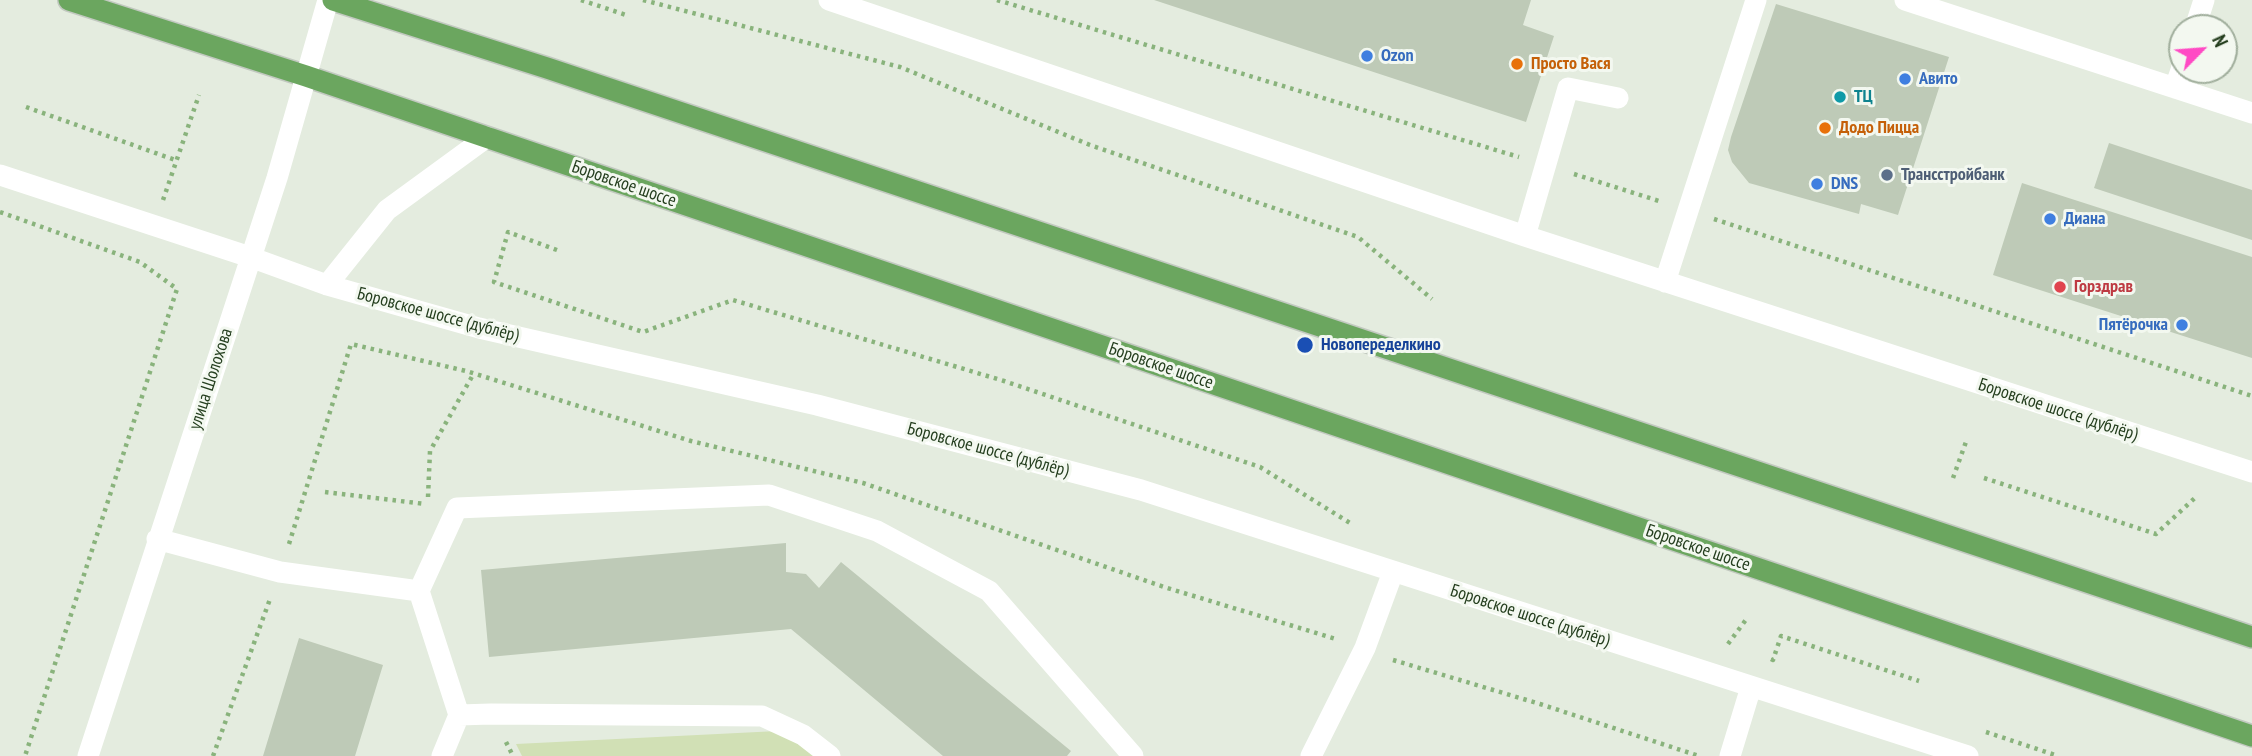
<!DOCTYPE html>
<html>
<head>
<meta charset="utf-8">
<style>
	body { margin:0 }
	#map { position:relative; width:2252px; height:756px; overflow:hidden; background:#e4ecdf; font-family:"PT Sans Narrow",sans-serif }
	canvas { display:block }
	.north { position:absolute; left:2168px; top:14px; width:70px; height:70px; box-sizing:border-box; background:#f3f8f0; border:2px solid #a0ae9c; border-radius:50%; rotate:65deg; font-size:19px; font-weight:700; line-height:28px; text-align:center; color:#243e1e }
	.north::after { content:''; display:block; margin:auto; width:24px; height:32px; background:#ff4ac4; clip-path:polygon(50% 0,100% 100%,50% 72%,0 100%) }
</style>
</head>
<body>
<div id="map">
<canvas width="2252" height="756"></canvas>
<div class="north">N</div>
</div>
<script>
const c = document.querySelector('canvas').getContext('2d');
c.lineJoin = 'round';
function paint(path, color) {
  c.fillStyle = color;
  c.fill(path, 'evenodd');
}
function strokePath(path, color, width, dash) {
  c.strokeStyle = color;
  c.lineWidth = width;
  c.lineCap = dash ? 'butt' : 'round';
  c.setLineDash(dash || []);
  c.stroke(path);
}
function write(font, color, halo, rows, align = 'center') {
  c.font = font + ' "PT Sans Narrow",sans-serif';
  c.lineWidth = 6;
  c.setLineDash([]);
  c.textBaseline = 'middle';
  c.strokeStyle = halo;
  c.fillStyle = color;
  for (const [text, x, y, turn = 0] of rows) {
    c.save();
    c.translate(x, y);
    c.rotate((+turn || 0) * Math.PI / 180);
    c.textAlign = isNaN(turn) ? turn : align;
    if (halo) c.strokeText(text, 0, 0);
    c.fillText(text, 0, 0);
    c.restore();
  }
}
paint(new Path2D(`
	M 798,730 L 826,756 L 522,756 L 516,744 Z`), '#d1e0b5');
paint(new Path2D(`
	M 1154,0 L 1531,0 L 1523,25 L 1554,36 L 1526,122 Z
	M 1776,4 L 1949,57 L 1898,215 L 1861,204 L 1859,214 L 1749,183 L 1732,162 L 1728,150 L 1731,137 Z
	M 2109,143 L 2252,190 L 2252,240 L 2094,188 Z
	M 2022,183 L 2252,257 L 2252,358 L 1993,275 Z
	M 786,543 L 786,572 L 806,574 L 819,588 L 841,562 L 1071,751 L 1067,756 L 943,756 L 791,629 L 489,657 L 481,570 Z
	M 299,638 L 383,665 L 355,756 L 263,756 Z`), '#becab7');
const major = new Path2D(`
	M 69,0 L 306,76 L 2252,736
	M 333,0 L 547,68 L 2252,637`);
strokePath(major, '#c2c9c0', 24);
strokePath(new Path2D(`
	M 581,0 L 629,16
	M 643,0 L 900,67 L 1090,145 L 1358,237 L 1432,299
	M 997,0 L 1519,157
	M 26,107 L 178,161
	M 1574,174 L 1659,201
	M 163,200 L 199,95
	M 0,212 L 140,262 L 177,289 L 25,756
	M 1714,219 L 2252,396
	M 557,250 L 508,232 L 494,282 L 643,332 L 733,300 L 1004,381 L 1260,467 L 1350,523
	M 1953,478 L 1967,439
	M 1984,478 L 2156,534 L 2197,496
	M 325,492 L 425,504
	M 428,497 L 430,451 L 474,373
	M 289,544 L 351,344 L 466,371 L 691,441 L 863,483 L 1164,587 L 1336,639
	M 1728,644 L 1748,617
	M 1771,659 L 1773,660 L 1781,636 L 1919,681
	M 1393,660 L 1540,704 L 1699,756
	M 1986,732 L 2058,756
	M 506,742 L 513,756
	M 213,756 L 270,599`), '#89b37c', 4.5, [3.5, 5]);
strokePath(new Path2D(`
	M 829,0 L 1525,236 L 2252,472
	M 1905,0 L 2252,113
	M 2195,28 L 2204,0
	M 2175,88 L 2182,67
	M 0,175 L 250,257 L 327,285 L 479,328 L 817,405 L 1141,490 L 1968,756
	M 1525,236 L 1568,88 L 1618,98
	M 1665,282 L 1756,0
	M 327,285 L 387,210 L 487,137
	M 157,539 L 280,572 L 419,591 L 459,715
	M 419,591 L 457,508 L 769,495 L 877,531 L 989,591 L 1133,756
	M 88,756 L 277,178 L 328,0
	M 442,756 L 459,715 L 491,714 L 762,716 L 803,735 L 830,756
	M 1311,756 L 1365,648 L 1393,572
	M 1730,756 L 1751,687`), '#fff', 21);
strokePath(major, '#6ba65f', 21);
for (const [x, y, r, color] of [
	[1367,56,7,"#3f7fe0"],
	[1517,64,7,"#e8710a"],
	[1905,79,7,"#3f7fe0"],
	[1840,97,7,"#0f9aa8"],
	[1825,128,7,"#e8710a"],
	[1887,175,7,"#5c6f8a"],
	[1817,184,7,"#3f7fe0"],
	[2050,219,7,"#3f7fe0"],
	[2060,287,7,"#e0444e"],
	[2182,325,7,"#3f7fe0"],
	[1305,345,9,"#1a4fb4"]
]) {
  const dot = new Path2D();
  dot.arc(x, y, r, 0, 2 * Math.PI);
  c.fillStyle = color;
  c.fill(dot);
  strokePath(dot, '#f3f8f0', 2.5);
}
write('bold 18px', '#366cbe', '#f3f8f0', [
	["Ozon",1381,56],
	["Авито",1919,79],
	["DNS",1831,184],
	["Диана",2064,219],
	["Пятёрочка",2168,325,"right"]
], 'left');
write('bold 18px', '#c56008', '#f3f8f0', [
	["Просто Вася",1531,64],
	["Додо Пицца",1839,128]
], 'left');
write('bold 18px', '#0d838f', '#f3f8f0', [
	["ТЦ",1854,97]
], 'left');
write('bold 18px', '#4e5e75', '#f3f8f0', [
	["Трансстройбанк",1901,175]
], 'left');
write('18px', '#243e1e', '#f3f8f0', [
	["Боровское шоссе",624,184,19],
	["Боровское шоссе (дублёр)",438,315,15],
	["Боровское шоссе",1161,366,19],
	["улица Шолохова",211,379,-72],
	["Боровское шоссе (дублёр)",2058,410,18],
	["Боровское шоссе (дублёр)",988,450,15],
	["Боровское шоссе",1698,548,19],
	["Боровское шоссе (дублёр)",1530,616,18]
]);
write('bold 18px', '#be3a42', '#f3f8f0', [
	["Горздрав",2074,287]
], 'left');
write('bold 18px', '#164399', '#f3f8f0', [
	["Новопеределкино",1321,345]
], 'left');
</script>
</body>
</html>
